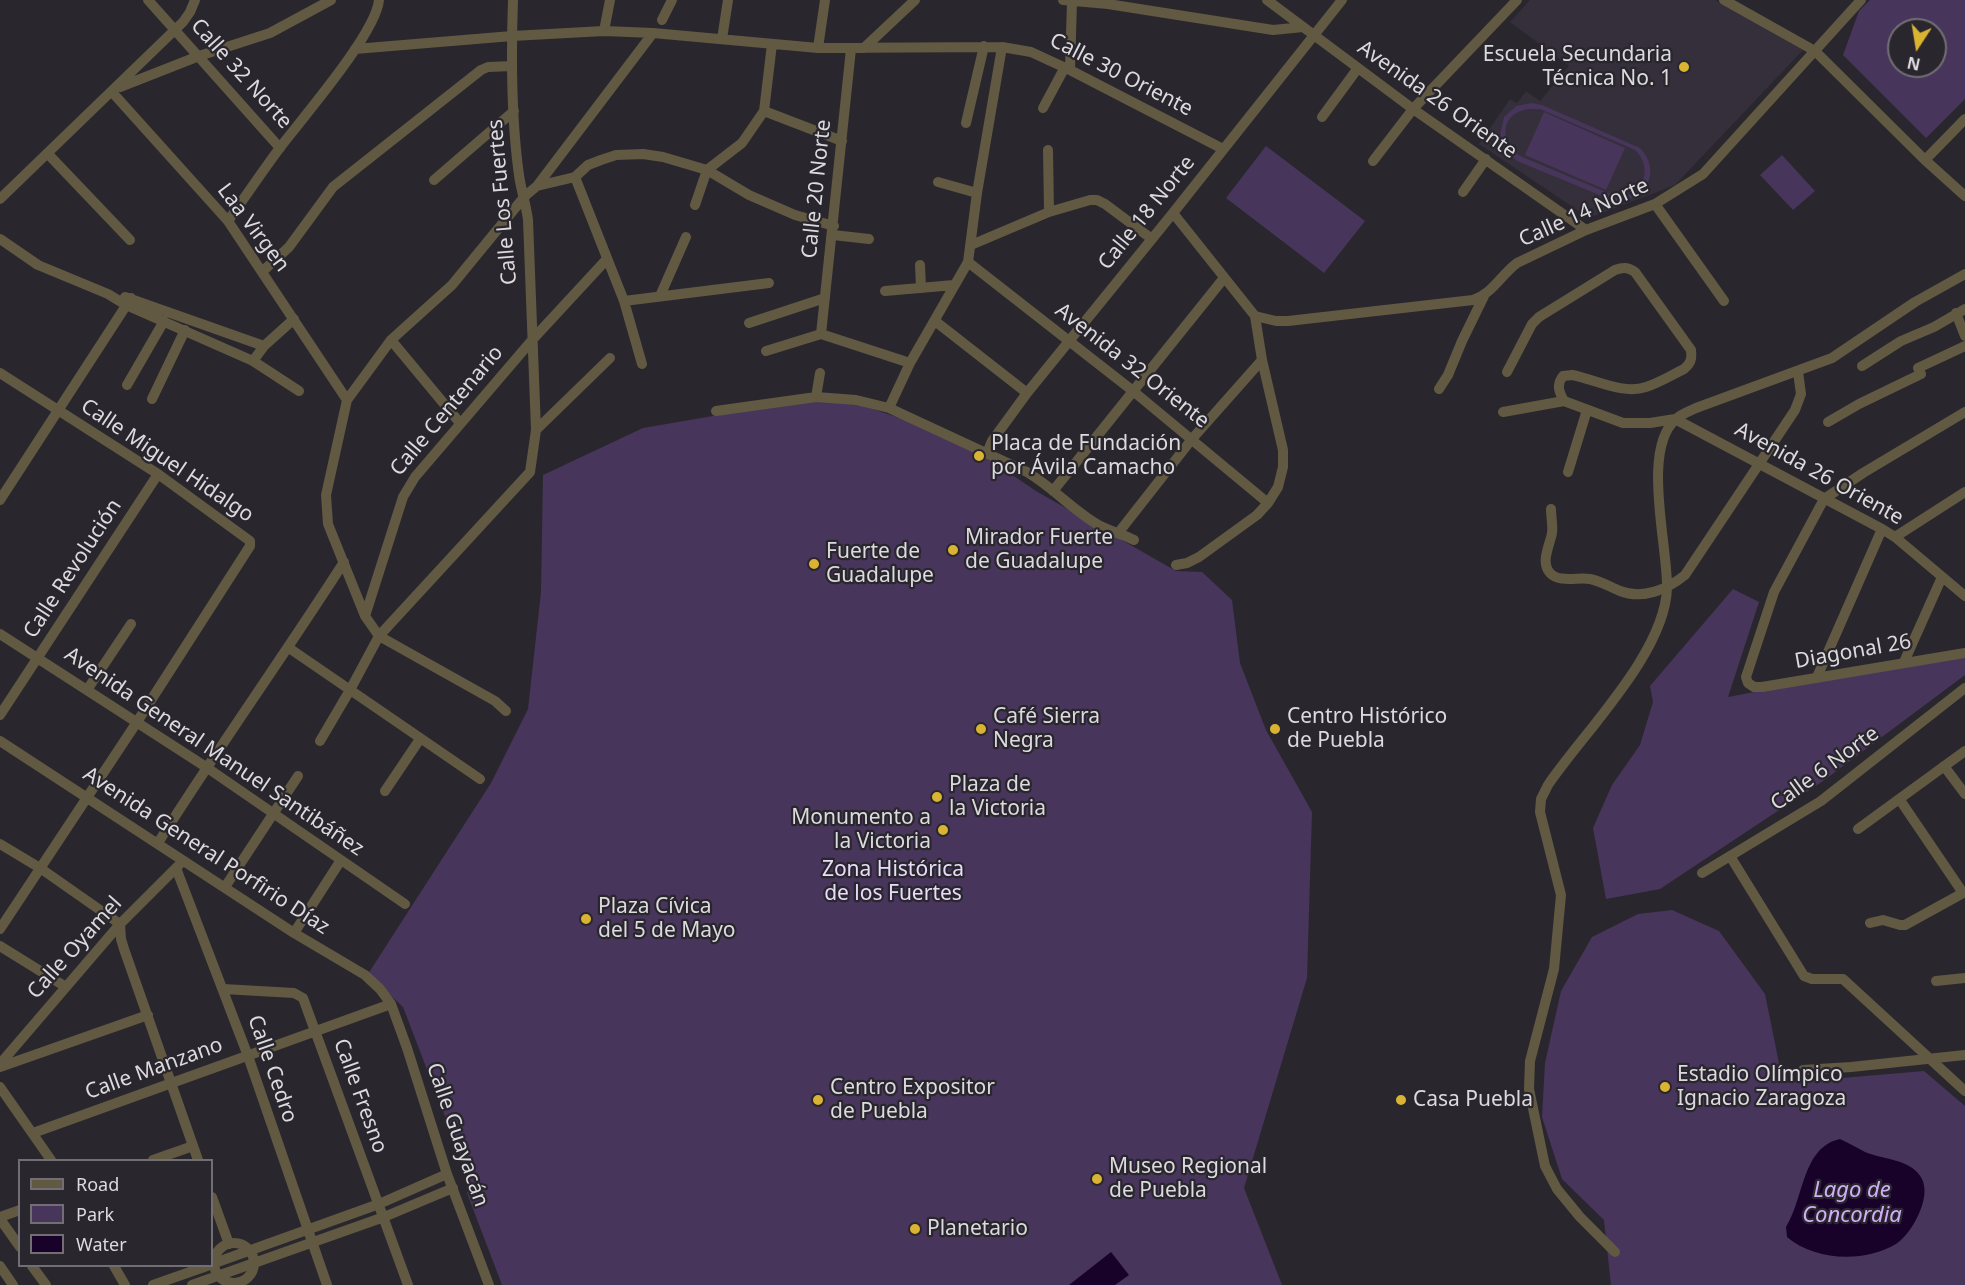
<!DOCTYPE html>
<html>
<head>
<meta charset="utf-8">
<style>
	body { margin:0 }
	#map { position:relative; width:1965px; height:1285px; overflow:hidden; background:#29272d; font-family:"Noto Sans",sans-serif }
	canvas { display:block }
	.legend { position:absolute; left:18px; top:1159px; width:195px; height:108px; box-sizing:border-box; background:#29272d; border:2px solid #716f74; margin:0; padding:8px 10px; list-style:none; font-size:18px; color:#dcdade }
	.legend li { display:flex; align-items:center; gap:12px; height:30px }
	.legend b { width:30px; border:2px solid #716f74 }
	.north { position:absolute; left:1887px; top:18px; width:60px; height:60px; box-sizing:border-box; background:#29272d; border:2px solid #716f74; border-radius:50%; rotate:192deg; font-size:16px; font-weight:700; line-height:24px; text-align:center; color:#dcdade }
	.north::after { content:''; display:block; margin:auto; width:21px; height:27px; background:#dab333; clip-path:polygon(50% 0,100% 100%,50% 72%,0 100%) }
</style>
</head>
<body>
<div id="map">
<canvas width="1965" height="1285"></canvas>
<ul class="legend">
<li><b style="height:8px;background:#615942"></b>Road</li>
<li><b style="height:16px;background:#48355b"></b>Park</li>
<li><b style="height:16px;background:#18022a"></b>Water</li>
</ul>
<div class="north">N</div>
</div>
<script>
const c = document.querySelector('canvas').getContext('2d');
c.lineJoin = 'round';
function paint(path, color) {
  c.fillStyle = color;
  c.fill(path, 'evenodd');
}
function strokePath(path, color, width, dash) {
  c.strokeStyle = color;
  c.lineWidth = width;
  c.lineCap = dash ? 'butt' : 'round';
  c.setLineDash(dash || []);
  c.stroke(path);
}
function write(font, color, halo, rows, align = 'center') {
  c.font = font + ' "Noto Sans",sans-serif';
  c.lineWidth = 4.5;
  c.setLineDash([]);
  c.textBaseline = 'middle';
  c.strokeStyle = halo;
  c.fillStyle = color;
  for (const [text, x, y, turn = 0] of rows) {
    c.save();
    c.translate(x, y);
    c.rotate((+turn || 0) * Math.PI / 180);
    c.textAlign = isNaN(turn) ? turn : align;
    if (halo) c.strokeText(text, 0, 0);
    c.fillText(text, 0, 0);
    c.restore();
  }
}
paint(new Path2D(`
	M 1530,0 L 1715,0 L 1803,50 L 1675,185 L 1589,218 L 1479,144 L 1510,99 L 1517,103 L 1526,91 L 1540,101 L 1569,66 L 1510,22 Z`), '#342f3a');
paint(new Path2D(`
	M 1870,0 L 1965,0 L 1965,99 L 1926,138 L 1843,55 L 1859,11 ZM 1899,30 L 1935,30 L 1935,66 L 1899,66 Z
	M 1532,103 L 1542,105 L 1640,148 C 1663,172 1645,203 1614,201 L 1517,161 L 1509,154 L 1503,146 L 1500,135 L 1504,117 L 1516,106 ZM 1529,109 L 1540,109 L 1635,150 C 1654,168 1643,196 1618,197 L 1520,156 C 1499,140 1500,113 1529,109 Z
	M 1544,112 L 1625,148 L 1606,190 L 1525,155 Z
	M 1266,146 L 1365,221 L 1324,273 L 1226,198 Z
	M 1782,155 L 1815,191 L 1793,210 L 1760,175 Z
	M 812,399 L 864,406 L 917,424 L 974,449 L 1036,491 L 1176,571 L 1202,572 L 1232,600 L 1240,663 L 1266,730 L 1312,812 L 1307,978 L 1244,1188 L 1282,1285 L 502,1285 L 467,1193 L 471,1184 L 403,1007 L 368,974 L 491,783 L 528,709 L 541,592 L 543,475 L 643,428 Z
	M 1733,589 L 1759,602 L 1728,697 L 1902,664 L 1965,657 L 1965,675 L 1823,781 L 1660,889 L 1606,899 L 1593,828 L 1612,785 L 1640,745 L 1653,702 L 1650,686 Z
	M 1672,910 L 1719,931 L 1765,994 L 1783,1083 L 1924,1071 L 1965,1106 L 1965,1285 L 1611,1285 L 1604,1220 L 1562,1179 L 1542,1117 L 1545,1063 L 1561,991 L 1592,937 L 1638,914 Z`), '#48355b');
paint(new Path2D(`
	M 1840,1139 C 1849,1143 1857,1148 1865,1152 C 1881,1159 1905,1159 1917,1172 C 1925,1180 1926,1191 1923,1202 C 1919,1217 1909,1235 1896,1244 C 1864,1263 1815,1261 1787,1237 L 1786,1227 C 1804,1199 1802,1147 1840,1139 Z
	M 1111,1252 L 1129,1275 L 1115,1285 L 1069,1285 Z`), '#18022a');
strokePath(new Path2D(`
	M 148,0 L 280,148
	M 1063,0 L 1108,4 L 1273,30 L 1303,27
	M 1267,0 L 1413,109 L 1586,230
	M 1724,0 L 1815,51 L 1925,160 L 1965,196
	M 662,20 L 672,0
	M 604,31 L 610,0
	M 722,39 L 728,0
	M 818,48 L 825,0
	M 864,48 L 915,0
	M 355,49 L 512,36 L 604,31 L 653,33 L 818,48 L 1002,47 L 1031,52 L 1070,70 L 1223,149
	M 1070,70 L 1072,1
	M 120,87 L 199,56 L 270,33 L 331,0
	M 112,92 L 228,221 L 347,400
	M 1043,108 L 1065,67
	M 764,111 L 842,141
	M 1322,117 L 1358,68
	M 966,123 L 984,46
	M 1048,150 L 1049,212
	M 48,154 L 130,240
	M 1925,160 L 1965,119
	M 1373,161 L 1413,109 L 1517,0
	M 707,170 L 742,143 L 764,111 L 772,44
	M 575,177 L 624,301 L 642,364
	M 434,180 L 514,111
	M 938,182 L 977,193
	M 537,186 L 575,177 L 588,165 L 601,160 L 616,155 L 643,154 L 663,157 L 707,170 L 749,195 L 795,215 L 834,226
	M 1463,192 L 1486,159
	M 0,199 L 183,22 L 190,12 L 195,0
	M 1655,204 L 1724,301
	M 695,205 L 707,170
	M 1173,213 L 1255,316 L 1262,360 L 1283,450 L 1283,467 L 1278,487 L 1268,503 L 1257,515 L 1199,557 L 1187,563 L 1176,565
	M 228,221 C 246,196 263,170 282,145 C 305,115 376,33 379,0
	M 833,235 L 869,239
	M 0,239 L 38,265 L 108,294 L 126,305 L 253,361 L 299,391
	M 971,245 L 1049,212 L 1090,200 L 1097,200 L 1105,204 L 1152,239
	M 968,262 L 1133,391 L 1268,503
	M 920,265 L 921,288
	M 263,271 L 289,247 L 333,187 L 481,70 L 488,67 L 512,66
	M 885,291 L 954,285
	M 660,296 L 686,237
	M 125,297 L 264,346
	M 624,301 L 769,283
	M 1956,313 L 1965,336
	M 1255,316 L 1276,321 L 1288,321 L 1473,300 C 1492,294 1501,275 1517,263 L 1586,230 L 1655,204 L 1703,174 L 1861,0
	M 935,321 L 1027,393
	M 749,323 L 825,298
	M 821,334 L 851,49
	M 821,334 L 910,363
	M 391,340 L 460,423
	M 766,351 L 821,334
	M 253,361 L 264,346 L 294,319
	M 1862,366 L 1901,341 L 1934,327 L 1965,309
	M 1507,372 L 1532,324 L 1539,317 L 1615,270 C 1623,267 1628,267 1635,272 L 1691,350 C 1692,359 1691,363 1684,369 C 1672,375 1659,383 1646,387 C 1623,395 1594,379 1572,375 L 1563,376 C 1556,385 1559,392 1564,401
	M 0,373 L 158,474 L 250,541 L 250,546 L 137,722 L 0,929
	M 127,385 L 164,321
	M 1439,389 L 1448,375 L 1462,341 L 1484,296
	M 816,397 L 820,373
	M 152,399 L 185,330
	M 889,408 L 910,363 L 968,262 L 977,193 L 1002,47
	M 716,411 L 816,397 L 856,400 L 889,408 L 1027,472 C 1052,487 1071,508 1095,523 C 1107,531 1121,533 1134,540
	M 1503,412 L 1564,401 L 1623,423 L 1650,423 L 1675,419 L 1882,529 L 1895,537 L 1965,596
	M 1965,412 L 1863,473 L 1824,499 L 1774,592 L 1746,677 L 1748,683 L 1754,687 L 1762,687 L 1965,653
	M 1828,422 L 1859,404 L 1921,374 L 1918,368 L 1965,346
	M 536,430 L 610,358
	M 987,453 L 992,441 L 1027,393 L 1173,213 L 1342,0
	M 1568,472 L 1587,410
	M 1053,491 L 1224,278
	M 0,500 L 131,298
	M 1551,509 C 1551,517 1553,525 1552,533 C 1550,545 1540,562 1550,573 C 1559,583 1578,577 1590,579 C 1601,581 1610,587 1620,591 C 1643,600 1668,589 1685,575 L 1795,410 L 1801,394 L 1798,372
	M 1119,532 L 1192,439 L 1262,360
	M 1895,537 L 1965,492
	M 365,616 L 403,497 L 415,477 L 533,339 L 607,259
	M 0,634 L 206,767 L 405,904
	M 289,648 L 480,779
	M 1904,662 L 1942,577
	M 1817,677 L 1882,529
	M 87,690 L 131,624
	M 506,711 L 495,701 L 379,636 L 365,616 L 328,524 L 326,495 L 347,400 L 391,340 L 452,285 L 525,196 L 537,186 L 653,33
	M 0,715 L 158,474
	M 0,741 L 294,933 L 365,975 L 380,989 L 391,1004 L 407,1048 L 447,1174 L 489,1285
	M 320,741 L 350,690 L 379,636 L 530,472 L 536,430 L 528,220 C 526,204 521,190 519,175 C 511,118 511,57 513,0
	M 1944,766 L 1965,794
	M 385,791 L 420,739
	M 1900,800 L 1963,893
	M 1858,829 L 1965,751
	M 158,843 C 218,748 283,657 344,562
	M 0,844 L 40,868 L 120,924 L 121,939 L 124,949 L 198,1160
	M 1730,856 L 1804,976 L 1812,979 L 1843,979 L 1965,1091
	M 176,868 L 248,1056 L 327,1285
	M 1702,873 L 1821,801 L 1965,688
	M 225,887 L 298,776
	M 1870,923 L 1883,920 L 1900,925 L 1905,925 L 1965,892
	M 294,933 L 341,860
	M 0,946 L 66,987
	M 1936,981 L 1965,978
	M 223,989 L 294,993 L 303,998 L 408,1285
	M 0,1064 L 120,924 L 179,865
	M 0,1067 L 148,1015
	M 1803,1070 L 1851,1067 L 1965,1055
	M 0,1087 L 51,1160
	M 33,1133 L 391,1004
	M 153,1160 L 193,1146
	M 212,1197 L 229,1244
	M 0,1217 L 20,1210
	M 0,1219 L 20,1247
	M214 1263a20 20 0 1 1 40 0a20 20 0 1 1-40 0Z
	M 1615,1252 L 1580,1217 L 1557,1189 L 1545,1166 L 1529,1089 L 1530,1061 L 1554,969 L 1561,895 L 1540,812 L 1541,799 L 1548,785 C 1584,732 1665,653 1667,588 C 1668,546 1641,449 1676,419 C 1681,414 1690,411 1696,408 L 1832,358 L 1915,302 L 1965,274
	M 212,1264 L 379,1204 L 447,1174
	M 0,1266 L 13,1285
	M 32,1266 L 46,1285
	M 114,1266 L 125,1285
	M 153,1285 L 207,1266
	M 192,1285 L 384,1217 L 453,1188`), '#615942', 10);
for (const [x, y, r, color] of [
	[1684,67,6,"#dab333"],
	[979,456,6,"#dab333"],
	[953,550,6,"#dab333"],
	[814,564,6,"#dab333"],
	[981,729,6,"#dab333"],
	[1275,729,6,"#dab333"],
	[937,797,6,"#dab333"],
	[943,830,6,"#dab333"],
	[586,919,6,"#dab333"],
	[1665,1087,6,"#dab333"],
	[818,1100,6,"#dab333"],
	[1401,1100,6,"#dab333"],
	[1097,1179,6,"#dab333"],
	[915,1229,6,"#dab333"]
]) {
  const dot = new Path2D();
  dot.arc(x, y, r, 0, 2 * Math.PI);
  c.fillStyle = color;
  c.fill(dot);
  strokePath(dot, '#29272d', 2);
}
write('21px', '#dcdade', '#29272d', [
	["Escuela Secundaria",1672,55,"right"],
	["Técnica No. 1",1672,79,"right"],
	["Placa de Fundación",991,444],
	["por Ávila Camacho",991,468],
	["Mirador Fuerte",965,538],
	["de Guadalupe",965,562],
	["Fuerte de",826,552],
	["Guadalupe",826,576],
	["Café Sierra",993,717],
	["Negra",993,741],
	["Centro Histórico",1287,717],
	["de Puebla",1287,741],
	["Plaza de",949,785],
	["la Victoria",949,809],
	["Monumento a",931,818,"right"],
	["la Victoria",931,842,"right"],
	["Plaza Cívica",598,907],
	["del 5 de Mayo",598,931],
	["Estadio Olímpico",1677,1075],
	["Ignacio Zaragoza",1677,1099],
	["Centro Expositor",830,1088],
	["de Puebla",830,1112],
	["Casa Puebla",1413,1100],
	["Museo Regional",1109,1167],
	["de Puebla",1109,1191],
	["Planetario",927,1229]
], 'left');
write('21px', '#dcdade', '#29272d', [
	["Calle 32 Norte",241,74,48],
	["Calle 30 Oriente",1121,75,27],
	["Avenida 26 Oriente",1437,100,35],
	["Calle 20 Norte",817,189,-84],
	["Calle Los Fuertes",503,202,-95],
	["Calle 18 Norte",1147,213,-51],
	["Calle 14 Norte",1584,213,-24],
	["Laa Virgen",253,228,53],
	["Avenida 32 Oriente",1132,366,38],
	["Calle Centenario",447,411,-50],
	["Calle Miguel Hidalgo",167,461,34],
	["Avenida 26 Oriente",1819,474,29],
	["Calle Revolución",73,569,-57],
	["Diagonal 26",1853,652,-10],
	["Avenida General Manuel Santibáñez",214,752,34],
	["Calle 6 Norte",1825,769,-36],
	["Avenida General Porfirio Díaz",206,851,33],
	["Calle Oyamel",75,948,-48],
	["Calle Manzano",154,1069,-20],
	["Calle Cedro",272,1069,71],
	["Calle Fresno",360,1096,70],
	["Calle Guayacán",457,1135,71]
]);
write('21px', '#e9dbfa', '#29272d', [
	["Zona Histórica",893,870],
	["de los Fuertes",893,894]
]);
write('italic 22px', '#d2adf9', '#29272d', [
	["Lago de",1852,1191],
	["Concordia",1852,1216]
]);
</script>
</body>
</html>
